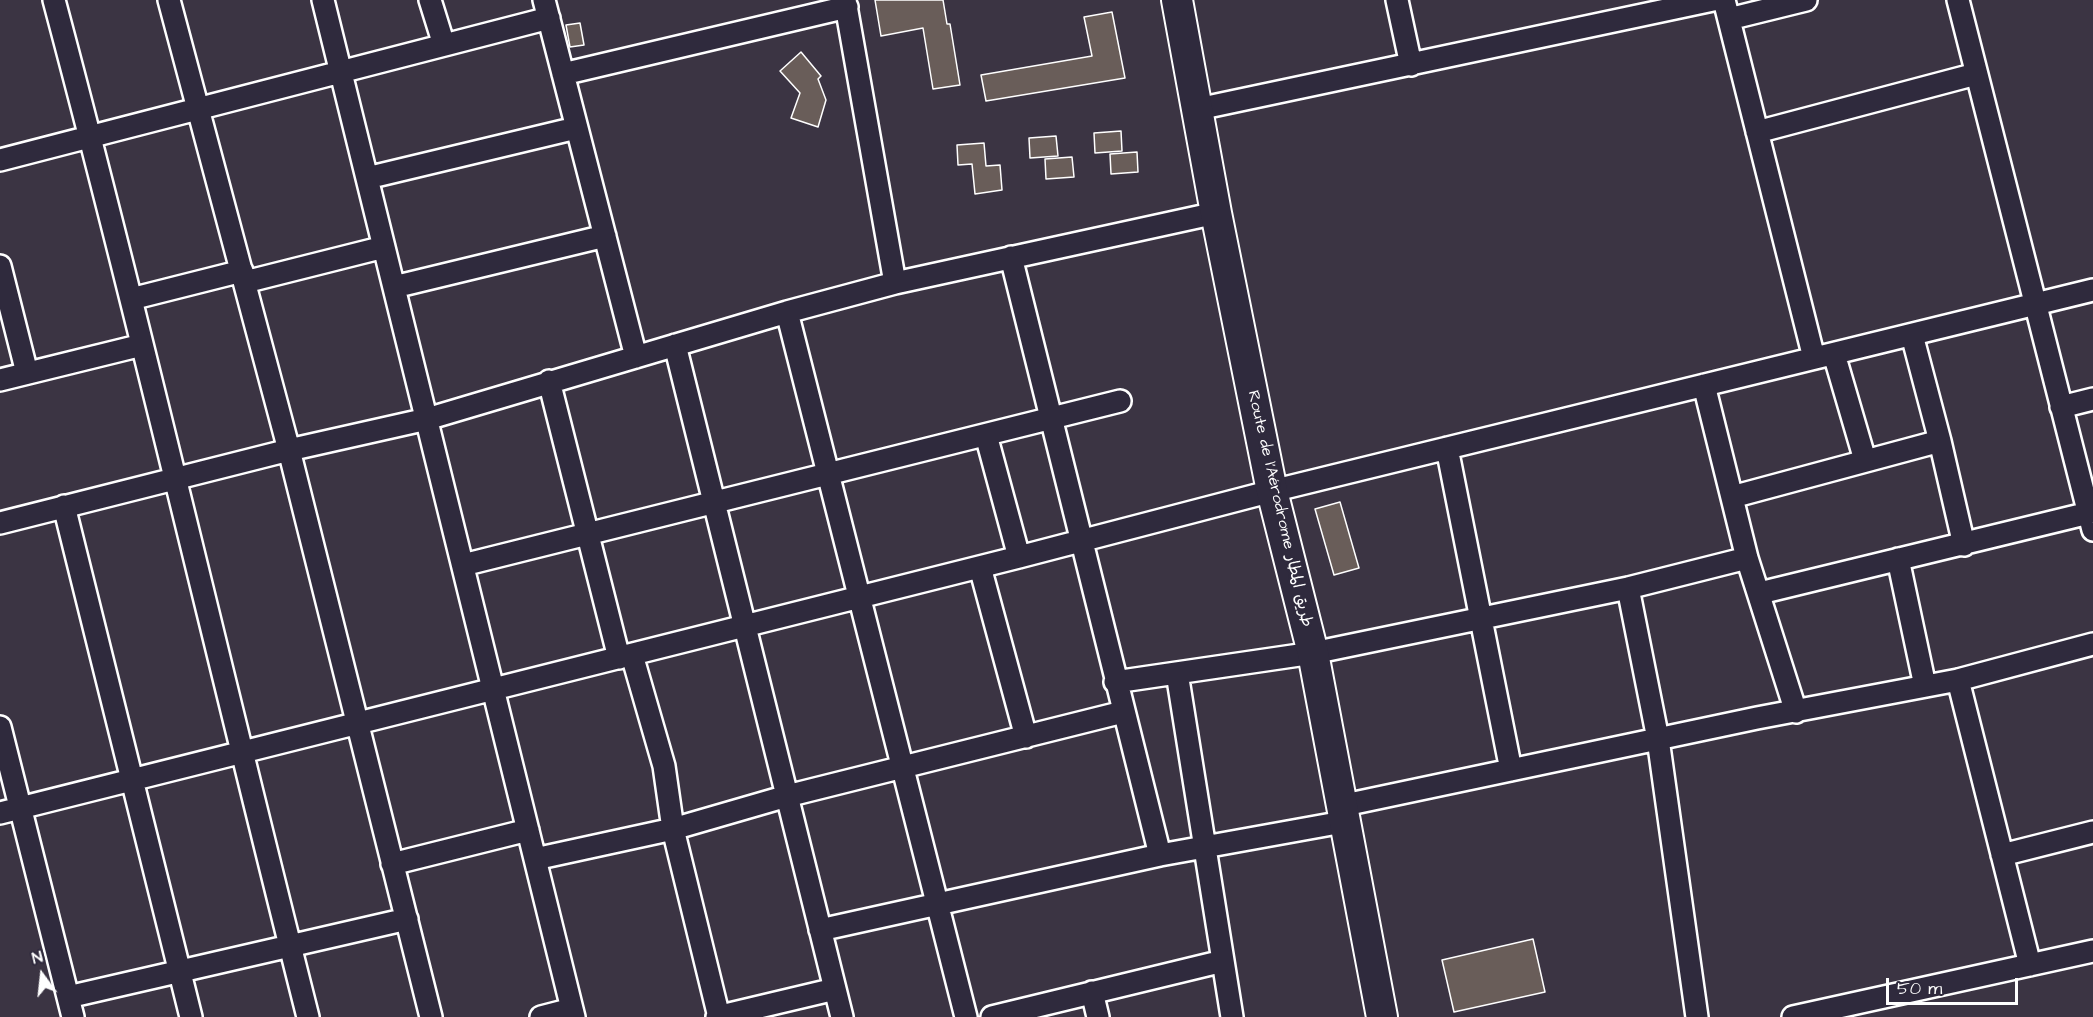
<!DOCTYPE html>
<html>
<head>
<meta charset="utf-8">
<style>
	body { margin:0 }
	#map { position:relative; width:2093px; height:1017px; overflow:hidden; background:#3b3443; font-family:"Architects Daughter",sans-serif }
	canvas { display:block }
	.north { position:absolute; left:12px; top:945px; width:60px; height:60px; -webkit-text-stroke:4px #2f2a3d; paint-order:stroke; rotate:345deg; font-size:16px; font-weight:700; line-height:24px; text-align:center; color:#fff }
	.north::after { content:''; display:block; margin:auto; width:21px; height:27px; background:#fff; clip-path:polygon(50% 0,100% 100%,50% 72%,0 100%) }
	.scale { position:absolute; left:1886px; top:978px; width:132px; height:27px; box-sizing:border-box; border:3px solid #fff; border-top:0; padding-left:8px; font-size:18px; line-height:21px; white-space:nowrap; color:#fff; -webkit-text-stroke:4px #2f2a3d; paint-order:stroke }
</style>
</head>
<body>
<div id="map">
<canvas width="2093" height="1017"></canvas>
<div class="north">N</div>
<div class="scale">50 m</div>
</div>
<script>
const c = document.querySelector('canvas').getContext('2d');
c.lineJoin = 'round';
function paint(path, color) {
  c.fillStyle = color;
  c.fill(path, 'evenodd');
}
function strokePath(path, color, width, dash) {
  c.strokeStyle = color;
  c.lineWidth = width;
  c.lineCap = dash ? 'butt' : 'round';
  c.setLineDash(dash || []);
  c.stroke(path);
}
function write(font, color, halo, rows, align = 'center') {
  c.font = font + ' "Architects Daughter","Playpen Sans Arabic",sans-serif';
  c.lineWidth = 4.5;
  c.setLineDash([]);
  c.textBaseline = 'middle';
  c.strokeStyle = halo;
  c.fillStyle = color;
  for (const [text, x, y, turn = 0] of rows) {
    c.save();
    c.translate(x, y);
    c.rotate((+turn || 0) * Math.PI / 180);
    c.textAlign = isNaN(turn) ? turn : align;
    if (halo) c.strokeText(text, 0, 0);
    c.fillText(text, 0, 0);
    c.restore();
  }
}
const building = new Path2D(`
	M 875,0 L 943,0 L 947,24 L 950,24 L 960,85 L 933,89 L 923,28 L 881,36 Z
	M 1112,12 L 1125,78 L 986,101 L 981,75 L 1092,56 L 1084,17 Z
	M 580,23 L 584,45 L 570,47 L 566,25 Z
	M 801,52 L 821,76 L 818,79 L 826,100 L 818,127 L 791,118 L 800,93 L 780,71 Z
	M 1121,131 L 1122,151 L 1095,153 L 1094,133 Z
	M 1056,136 L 1058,156 L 1030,158 L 1029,138 Z
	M 984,143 L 986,166 L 1000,165 L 1002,190 L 975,194 L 972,164 L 958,165 L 957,145 Z
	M 1137,152 L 1138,172 L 1111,174 L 1110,154 Z
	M 1072,157 L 1074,177 L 1046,179 L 1045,159 Z
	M 1340,502 L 1359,568 L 1334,575 L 1315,509 Z
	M 1533,939 L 1545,992 L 1454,1012 L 1442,960 Z`);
paint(building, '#695d59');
strokePath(building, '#fff', 1.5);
const street = new Path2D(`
	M 54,0 C 144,338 222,678 308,1017
	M 169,0 L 289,450 L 431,1017
	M 323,0 L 574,1017
	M 430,0 L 444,45
	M 544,0 L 636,357
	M 845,0 L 895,283
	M 1397,0 L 1411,65
	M 1724,0 L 1814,358
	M 1958,0 L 2093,530
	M 1729,19 L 1806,0
	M 563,74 L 847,7
	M 1198,109 L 1713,0
	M 1757,132 L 1976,74
	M 0,160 L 549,18
	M 367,178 L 576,128
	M 1011,257 L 1160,855
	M 0,266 L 27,373
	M 245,282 L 384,247
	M 394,287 L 605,236
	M 131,299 L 242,271
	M 787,312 L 966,1017
	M 1912,335 L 1940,441 L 1964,545
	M 675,345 L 842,1017
	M 1834,354 L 1865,460
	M 0,380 L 142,345
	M 549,381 L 619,658
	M 1704,385 L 1747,558 L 1796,712
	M 2061,407 L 2093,399
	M 986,435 L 1019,557
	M 1447,448 L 1511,770
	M 1732,497 L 1940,441
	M 64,506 L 191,1017
	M 0,523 L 289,450 L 427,419 L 787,312 L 895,283 L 1216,213
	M 1898,559 L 1925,686
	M 463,565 L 1120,401
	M 980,567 L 1026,737
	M 1628,588 L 1658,739 L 1697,1017
	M 1760,593 L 2093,512
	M 632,655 L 664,766 L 673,829 L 719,1017
	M 1177,673 L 1232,1017
	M 1958,680 L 2030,965
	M 1115,682 L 1313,653 L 1628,588 L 1747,558
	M 0,727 L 73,1017
	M 1340,806 L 1757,718 L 1958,680 L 2093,644
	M 0,813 L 1019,557 L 1272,491 L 2093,290
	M 2002,855 L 2093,832
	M 535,859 L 673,829 L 787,796 L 1123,712
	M 392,864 L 528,830
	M 820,930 L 1160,855 L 1343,822
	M 1092,992 L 1098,1017
	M 68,997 L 407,919
	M 541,1017 L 572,1009
	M 717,1017 L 835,989
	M 992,1017 L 1223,961
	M 1793,1017 L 2093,951`);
const secondary = new Path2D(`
	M 1177,0 L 1216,213 L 1272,491 L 1313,653 L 1382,1017`);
strokePath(street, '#fff', 26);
strokePath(secondary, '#fff', 34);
strokePath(street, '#2f2a3d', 21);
strokePath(secondary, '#2f2a3d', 30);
write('16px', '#fff', '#2f2a3d', [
	["Route de l'Aérodrome طريق المطار",1279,509,77]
]);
</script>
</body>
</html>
